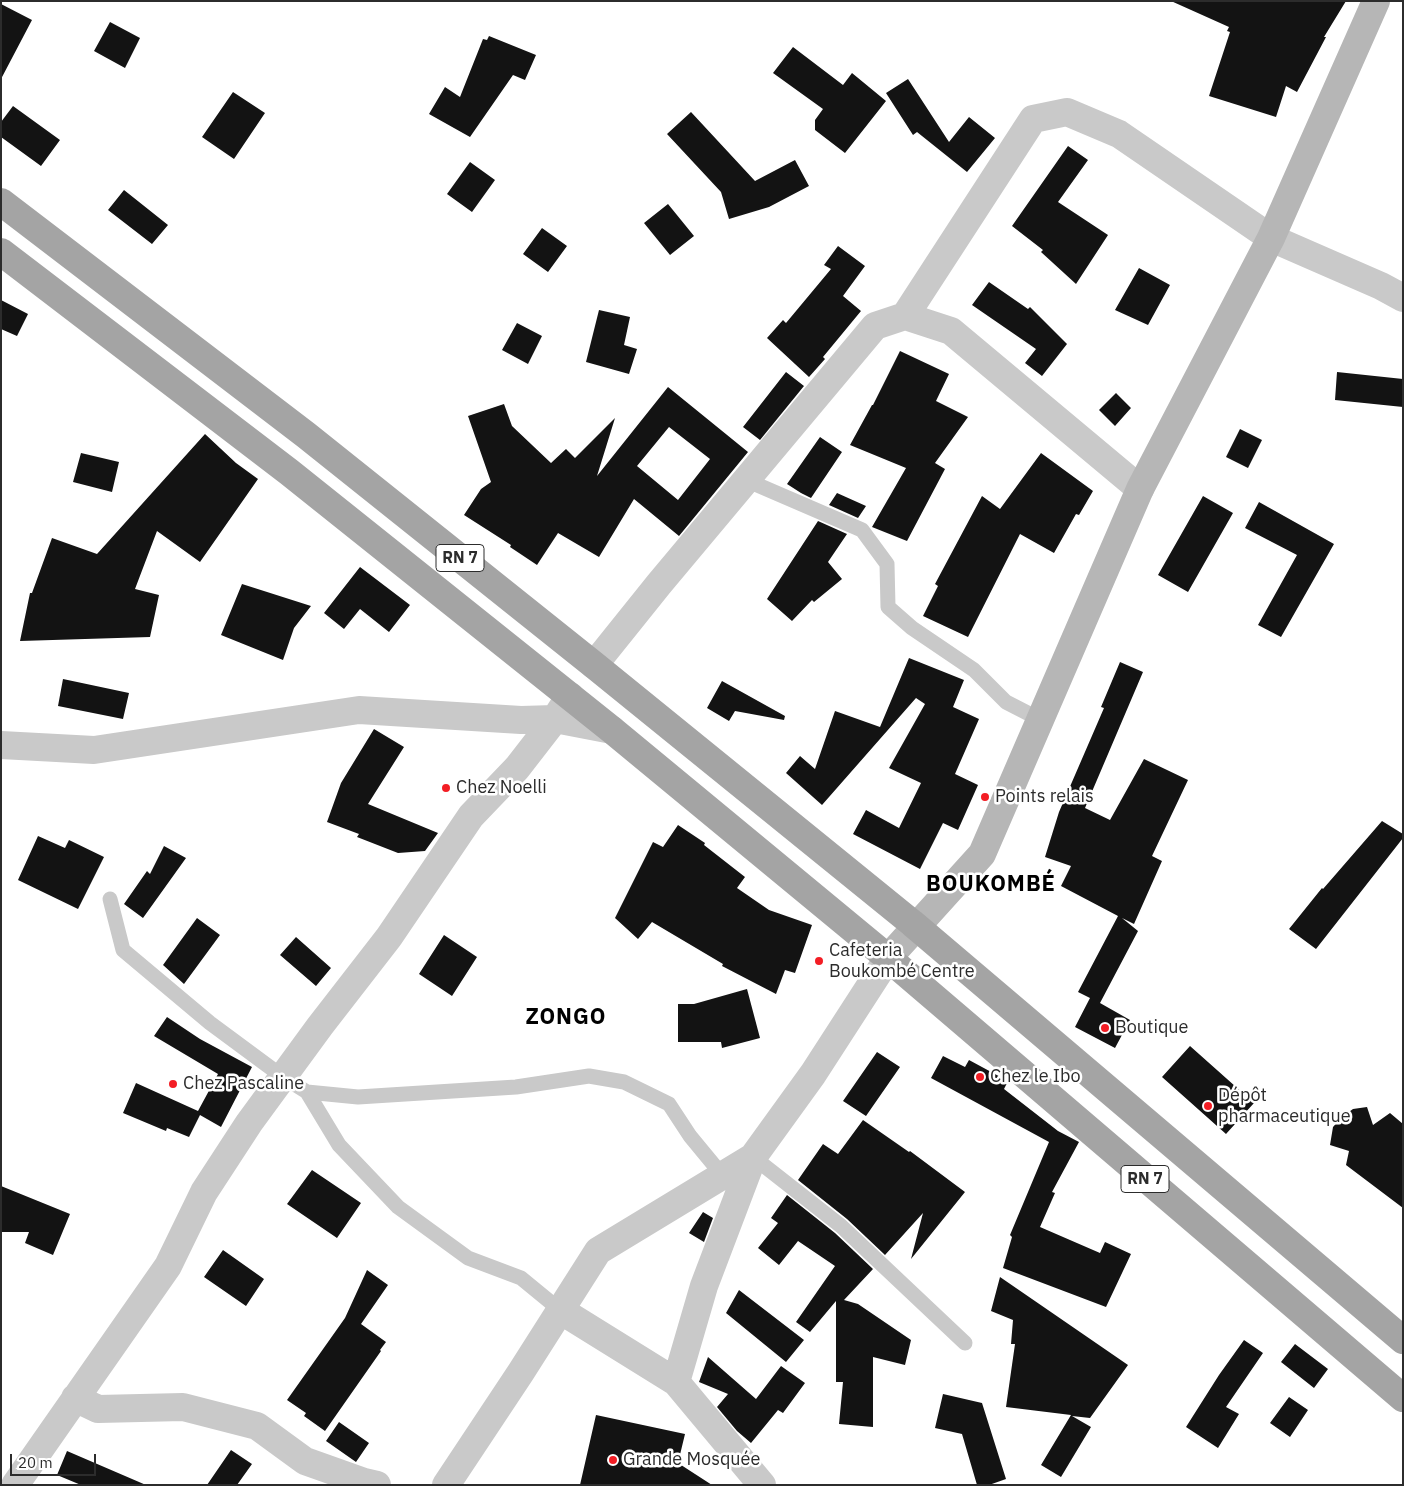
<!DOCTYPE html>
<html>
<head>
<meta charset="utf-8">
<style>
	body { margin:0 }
	#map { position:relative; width:1404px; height:1486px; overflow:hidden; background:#fff; font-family:"IBM Plex Sans",sans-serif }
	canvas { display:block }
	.frame { position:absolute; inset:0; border:2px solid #2c2c2c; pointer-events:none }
	.scale { position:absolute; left:10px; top:1454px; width:86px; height:22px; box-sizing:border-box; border:2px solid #2c2c2c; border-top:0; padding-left:6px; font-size:15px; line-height:18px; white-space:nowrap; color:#2c2c2c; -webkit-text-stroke:4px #fff; paint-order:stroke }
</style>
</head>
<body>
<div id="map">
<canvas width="1404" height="1486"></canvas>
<div class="frame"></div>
<div class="scale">20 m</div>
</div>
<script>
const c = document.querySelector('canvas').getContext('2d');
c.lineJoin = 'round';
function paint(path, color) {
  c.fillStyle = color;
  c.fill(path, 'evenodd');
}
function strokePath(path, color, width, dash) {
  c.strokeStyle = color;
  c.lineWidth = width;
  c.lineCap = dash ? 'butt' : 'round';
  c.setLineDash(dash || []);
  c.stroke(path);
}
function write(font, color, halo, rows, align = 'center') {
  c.font = font + ' "IBM Plex Sans",sans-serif';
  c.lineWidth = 5;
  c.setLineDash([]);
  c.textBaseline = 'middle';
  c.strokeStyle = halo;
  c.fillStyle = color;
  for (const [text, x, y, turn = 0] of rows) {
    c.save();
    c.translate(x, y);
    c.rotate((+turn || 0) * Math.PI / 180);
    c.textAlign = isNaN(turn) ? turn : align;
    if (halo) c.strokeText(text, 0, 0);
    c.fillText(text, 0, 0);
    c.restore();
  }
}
paint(new Path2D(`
	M 1171,1 L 1346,1 L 1324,37 L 1326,37 L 1297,92 L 1286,86 L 1276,117 L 1209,96 L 1230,32 L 1227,31 L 1229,27 Z
	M 1,4 L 32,20 L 1,79 Z
	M 110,22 L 140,38 L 125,68 L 94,51 Z
	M 489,36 L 536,55 L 525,80 L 513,75 L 470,137 L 429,114 L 445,87 L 460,97 L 483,39 L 487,40 Z
	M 793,47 L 843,85 L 852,73 L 886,101 L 845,153 L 815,130 L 815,120 L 823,109 L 773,73 Z
	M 908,79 L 949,142 L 969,117 L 995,138 L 967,172 L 917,132 L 913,135 L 886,93 Z
	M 233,92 L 265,113 L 234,159 L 202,137 Z
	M 13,106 L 60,140 L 41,166 L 1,137 L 1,122 Z
	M 691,112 L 755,181 L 795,160 L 809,186 L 769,207 L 729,219 L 721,192 L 667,134 Z
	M 1068,146 L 1088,160 L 1058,202 L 1108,235 L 1076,284 L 1041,252 L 1043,250 L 1012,226 Z
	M 470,162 L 495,180 L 472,212 L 447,194 Z
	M 124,190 L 168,225 L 152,244 L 108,210 Z
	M 668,204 L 694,236 L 670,255 L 644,223 Z
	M 542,228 L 567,246 L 548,272 L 523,254 Z
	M 838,246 L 865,266 L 843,296 L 861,311 L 823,357 L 825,359 L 809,377 L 767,338 L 783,320 L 786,323 L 831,269 L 824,265 Z
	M 1139,268 L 1170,285 L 1148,325 L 1115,310 Z
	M 989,282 L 1028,309 L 1030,307 L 1067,344 L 1042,376 L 1025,363 L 1036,349 L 972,305 Z
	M 1,300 L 28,314 L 17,336 L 1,329 Z
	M 599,310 L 630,317 L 624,345 L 637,349 L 629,374 L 586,362 Z
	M 517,323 L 542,336 L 528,364 L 502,350 Z
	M 900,351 L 949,374 L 936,401 L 968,417 L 935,463 L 945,469 L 907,541 L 872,527 L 906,468 L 850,445 L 872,405 L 873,405 Z
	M 786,372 L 804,386 L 760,440 L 743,427 Z
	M 1337,372 L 1403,379 L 1403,407 L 1335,400 Z
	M 668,387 L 748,452 L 679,536 L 634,499 L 599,557 L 558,533 L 537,565 L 510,547 L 511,545 L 464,515 L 481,489 L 491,482 L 468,416 L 504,404 L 512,426 L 551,463 L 566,449 L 575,458 L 615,418 L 597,476 ZM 669,427 L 710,459 L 678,500 L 637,466 Z
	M 1116,393 L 1131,408 L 1115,426 L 1099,410 Z
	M 1240,429 L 1262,440 L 1248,468 L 1226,457 Z
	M 205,434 L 236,463 L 258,479 L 200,562 L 157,531 L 135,589 L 159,595 L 150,637 L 20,641 L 30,593 L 32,593 L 52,538 L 97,554 Z
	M 820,437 L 842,452 L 811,498 L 801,493 L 787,484 Z
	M 81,453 L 119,462 L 112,492 L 73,482 Z
	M 1041,453 L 1093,491 L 1079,515 L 1076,514 L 1054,553 L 1020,534 L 968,637 L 923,616 L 938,586 L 935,584 L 982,496 L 1000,509 Z
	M 837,493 L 866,506 L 858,518 L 829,505 Z
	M 1203,496 L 1233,513 L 1188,592 L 1158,575 Z
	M 1259,502 L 1334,544 L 1281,637 L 1258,625 L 1297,555 L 1245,528 Z
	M 818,521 L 847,534 L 828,562 L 842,579 L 814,602 L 812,600 L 792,621 L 767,599 Z
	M 360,567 L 410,605 L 389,632 L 360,609 L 344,629 L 324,613 Z
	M 242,584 L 311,606 L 294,628 L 283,660 L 221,635 Z
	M 909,658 L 964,680 L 953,707 L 979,719 L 955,774 L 978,785 L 958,830 L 943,823 L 920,869 L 853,834 L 866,810 L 899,828 L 921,783 L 889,768 L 925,704 L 916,698 L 822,805 L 786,773 L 800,756 L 815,769 L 835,711 L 880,727 Z
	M 1120,662 L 1143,672 L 1085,808 L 1110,820 L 1144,759 L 1188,780 L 1152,856 L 1162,861 L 1134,924 L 1122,918 L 1138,931 L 1100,1003 L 1130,1020 L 1115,1048 L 1075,1027 L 1090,998 L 1078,992 L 1118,916 L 1061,886 L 1071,866 L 1045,857 L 1059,812 L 1104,708 L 1101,707 Z
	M 63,679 L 129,693 L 123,719 L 58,706 Z
	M 722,681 L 785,716 L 784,720 L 735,711 L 729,721 L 707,708 Z
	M 374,729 L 404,747 L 368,804 L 438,833 L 425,851 L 398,853 L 357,837 L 359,834 L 327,822 L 341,783 Z
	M 1382,821 L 1403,834 L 1403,838 L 1316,949 L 1289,929 L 1322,888 L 1323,889 Z
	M 678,825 L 705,843 L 704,845 L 745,877 L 737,888 L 769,910 L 812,925 L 795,973 L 785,970 L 776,994 L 722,966 L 723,964 L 652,922 L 638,939 L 615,918 L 653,842 L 663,847 Z
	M 38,836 L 65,848 L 69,840 L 104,857 L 78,909 L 18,880 Z
	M 164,846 L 186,858 L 143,918 L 124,904 L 147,871 L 150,874 Z
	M 197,918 L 220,935 L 184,984 L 163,965 Z
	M 444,935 L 477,957 L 452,996 L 419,974 Z
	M 296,937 L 331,968 L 316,986 L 280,955 Z
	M 747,989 L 760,1038 L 722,1048 L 721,1042 L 678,1042 L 678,1004 L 694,1004 Z
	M 167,1017 L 200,1039 L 252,1067 L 221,1127 L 200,1115 L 189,1137 L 167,1128 L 166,1131 L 123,1113 L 136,1083 L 198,1111 L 218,1074 L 154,1036 Z
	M 1190,1046 L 1254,1103 L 1226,1134 L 1162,1077 Z
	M 877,1052 L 900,1067 L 866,1116 L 843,1101 Z
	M 943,1056 L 965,1067 L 969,1060 L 1006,1080 L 1008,1081 L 1004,1089 L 1058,1131 L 1079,1142 L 1052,1192 L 1055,1193 L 1040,1227 L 1100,1253 L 1105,1242 L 1131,1254 L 1106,1307 L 1003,1268 L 1012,1237 L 1010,1235 L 1049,1142 L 931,1078 Z
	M 1367,1107 L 1373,1125 L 1390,1113 L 1403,1124 L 1403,1208 L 1346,1165 L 1349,1151 L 1330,1145 L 1333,1127 L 1342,1117 L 1353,1109 Z
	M 863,1120 L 909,1152 L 910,1151 L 965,1192 L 911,1259 L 923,1213 L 885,1255 L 847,1219 L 798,1180 L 823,1144 L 838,1154 Z
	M 312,1170 L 361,1203 L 337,1238 L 287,1204 Z
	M 1,1186 L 70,1214 L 53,1255 L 25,1243 L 29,1232 L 1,1232 Z
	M 787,1195 L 835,1233 L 873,1269 L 844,1300 L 858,1304 L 911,1340 L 905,1365 L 873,1357 L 873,1427 L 839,1424 L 843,1382 L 836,1382 L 836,1301 L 810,1332 L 796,1322 L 835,1266 L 798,1241 L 779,1265 L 758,1248 L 778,1223 L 771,1218 Z
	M 703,1212 L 713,1218 L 704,1242 L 689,1233 Z
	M 223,1250 L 264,1279 L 246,1306 L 204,1277 Z
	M 367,1270 L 388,1285 L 361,1324 L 386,1342 L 380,1350 L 381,1351 L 325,1431 L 304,1416 L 306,1413 L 287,1400 L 345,1318 Z
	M 1000,1277 L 1128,1365 L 1090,1418 L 1072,1416 L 1091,1427 L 1061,1477 L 1041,1465 L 1071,1415 L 1006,1407 L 1015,1344 L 1011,1344 L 1013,1320 L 991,1311 Z
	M 739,1290 L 804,1340 L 786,1362 L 726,1313 Z
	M 1244,1340 L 1263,1353 L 1226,1407 L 1239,1414 L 1218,1448 L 1186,1427 L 1219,1375 Z
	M 1295,1344 L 1328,1369 L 1314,1388 L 1281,1362 Z
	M 708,1357 L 756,1399 L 781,1366 L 805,1383 L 783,1413 L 778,1410 L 751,1443 L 737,1431 L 717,1407 L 728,1394 L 699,1382 Z
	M 943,1394 L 982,1403 L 1006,1479 L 989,1485 L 977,1485 L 962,1434 L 935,1428 Z
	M 1289,1397 L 1308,1410 L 1290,1437 L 1270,1423 Z
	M 596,1415 L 685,1434 L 678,1463 L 712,1485 L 580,1485 Z
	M 339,1422 L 369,1443 L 356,1462 L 326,1441 Z
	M 231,1450 L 252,1464 L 237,1485 L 207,1485 Z
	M 67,1451 L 146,1485 L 81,1485 L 57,1475 Z`), '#131313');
strokePath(new Path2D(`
	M 746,480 L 862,530 L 887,564 L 888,607 L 912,628 L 974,670 L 1006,702 L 1041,720
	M 110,899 L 123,950 L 210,1023 L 283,1077 L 307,1092 L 358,1097 L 516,1087 L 589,1076 L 624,1082 L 669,1104 L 690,1136 L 723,1176
	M 307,1092 L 339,1145 L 398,1207 L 468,1258 L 521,1278 L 560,1310
	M 753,1157 L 841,1226 L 965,1343`), '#c9c9c9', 15);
strokePath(new Path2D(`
	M 905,316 L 1033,119 L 1067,112 L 1119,134 L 1271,238 L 1381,286 L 1403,298
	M 594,665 L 659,584 L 875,326 L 905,316 L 951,331 L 1140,489
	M 1,745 L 94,750 L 359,710 L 521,720 L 555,719 L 612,730
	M 560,1310 L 676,1382 L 762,1485
	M 676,1382 L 704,1286 L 753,1157
	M 75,1398 L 98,1409 L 183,1407 L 257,1426 L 305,1461 L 364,1482 L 377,1485
	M 15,1485 L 168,1266 L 204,1192 L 249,1123 L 320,1026 L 389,937 L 471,816 L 517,768 L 555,719 L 570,696
	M 446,1485 L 521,1372 L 598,1251 L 753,1157 L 813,1074 L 888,958`), '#c9c9c9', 28);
strokePath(new Path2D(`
	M 888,958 L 982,854 L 1140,489 L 1271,238 L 1376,1`), '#b6b6b6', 28);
strokePath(new Path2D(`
	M 1,202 L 306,435 L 594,665 L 912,923 L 1403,1340
	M 1,252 L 289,472 L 612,730 L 888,958 L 1403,1398`), '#a4a4a4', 28);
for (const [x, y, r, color] of [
	[446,788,5,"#f31d24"],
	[985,797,5,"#f31d24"],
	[819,961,5,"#f31d24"],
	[1105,1028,5,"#f31d24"],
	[980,1077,5,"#f31d24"],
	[173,1084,5,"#f31d24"],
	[1208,1106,5,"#f31d24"],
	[613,1460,5,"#f31d24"]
]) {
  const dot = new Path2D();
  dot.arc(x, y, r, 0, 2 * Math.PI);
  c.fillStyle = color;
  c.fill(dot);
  strokePath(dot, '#fff', 2);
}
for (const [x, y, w] of [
	[460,558,48],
	[1145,1179,48]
]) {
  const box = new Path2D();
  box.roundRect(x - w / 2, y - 13.5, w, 27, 4);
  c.fillStyle = '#fff';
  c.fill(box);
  strokePath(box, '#2c2c2c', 1);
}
write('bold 16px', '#2c2c2c', null, [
	["RN 7",460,558],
	["RN 7",1145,1179]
]);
write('18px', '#2c2c2c', '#fff', [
	["Chez Noelli",456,788],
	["Points relais",995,797],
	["Cafeteria",829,951],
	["Boukombé Centre",829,972],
	["Boutique",1115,1028],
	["Chez le Ibo",990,1077],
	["Chez Pascaline",183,1084],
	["Dépôt",1218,1096],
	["pharmaceutique",1218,1117],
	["Grande Mosquée",623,1460]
], 'left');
c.letterSpacing = '1px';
write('bold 22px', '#000', '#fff', [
	["BOUKOMBÉ",991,885],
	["ZONGO",566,1018]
]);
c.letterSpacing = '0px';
</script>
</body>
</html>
